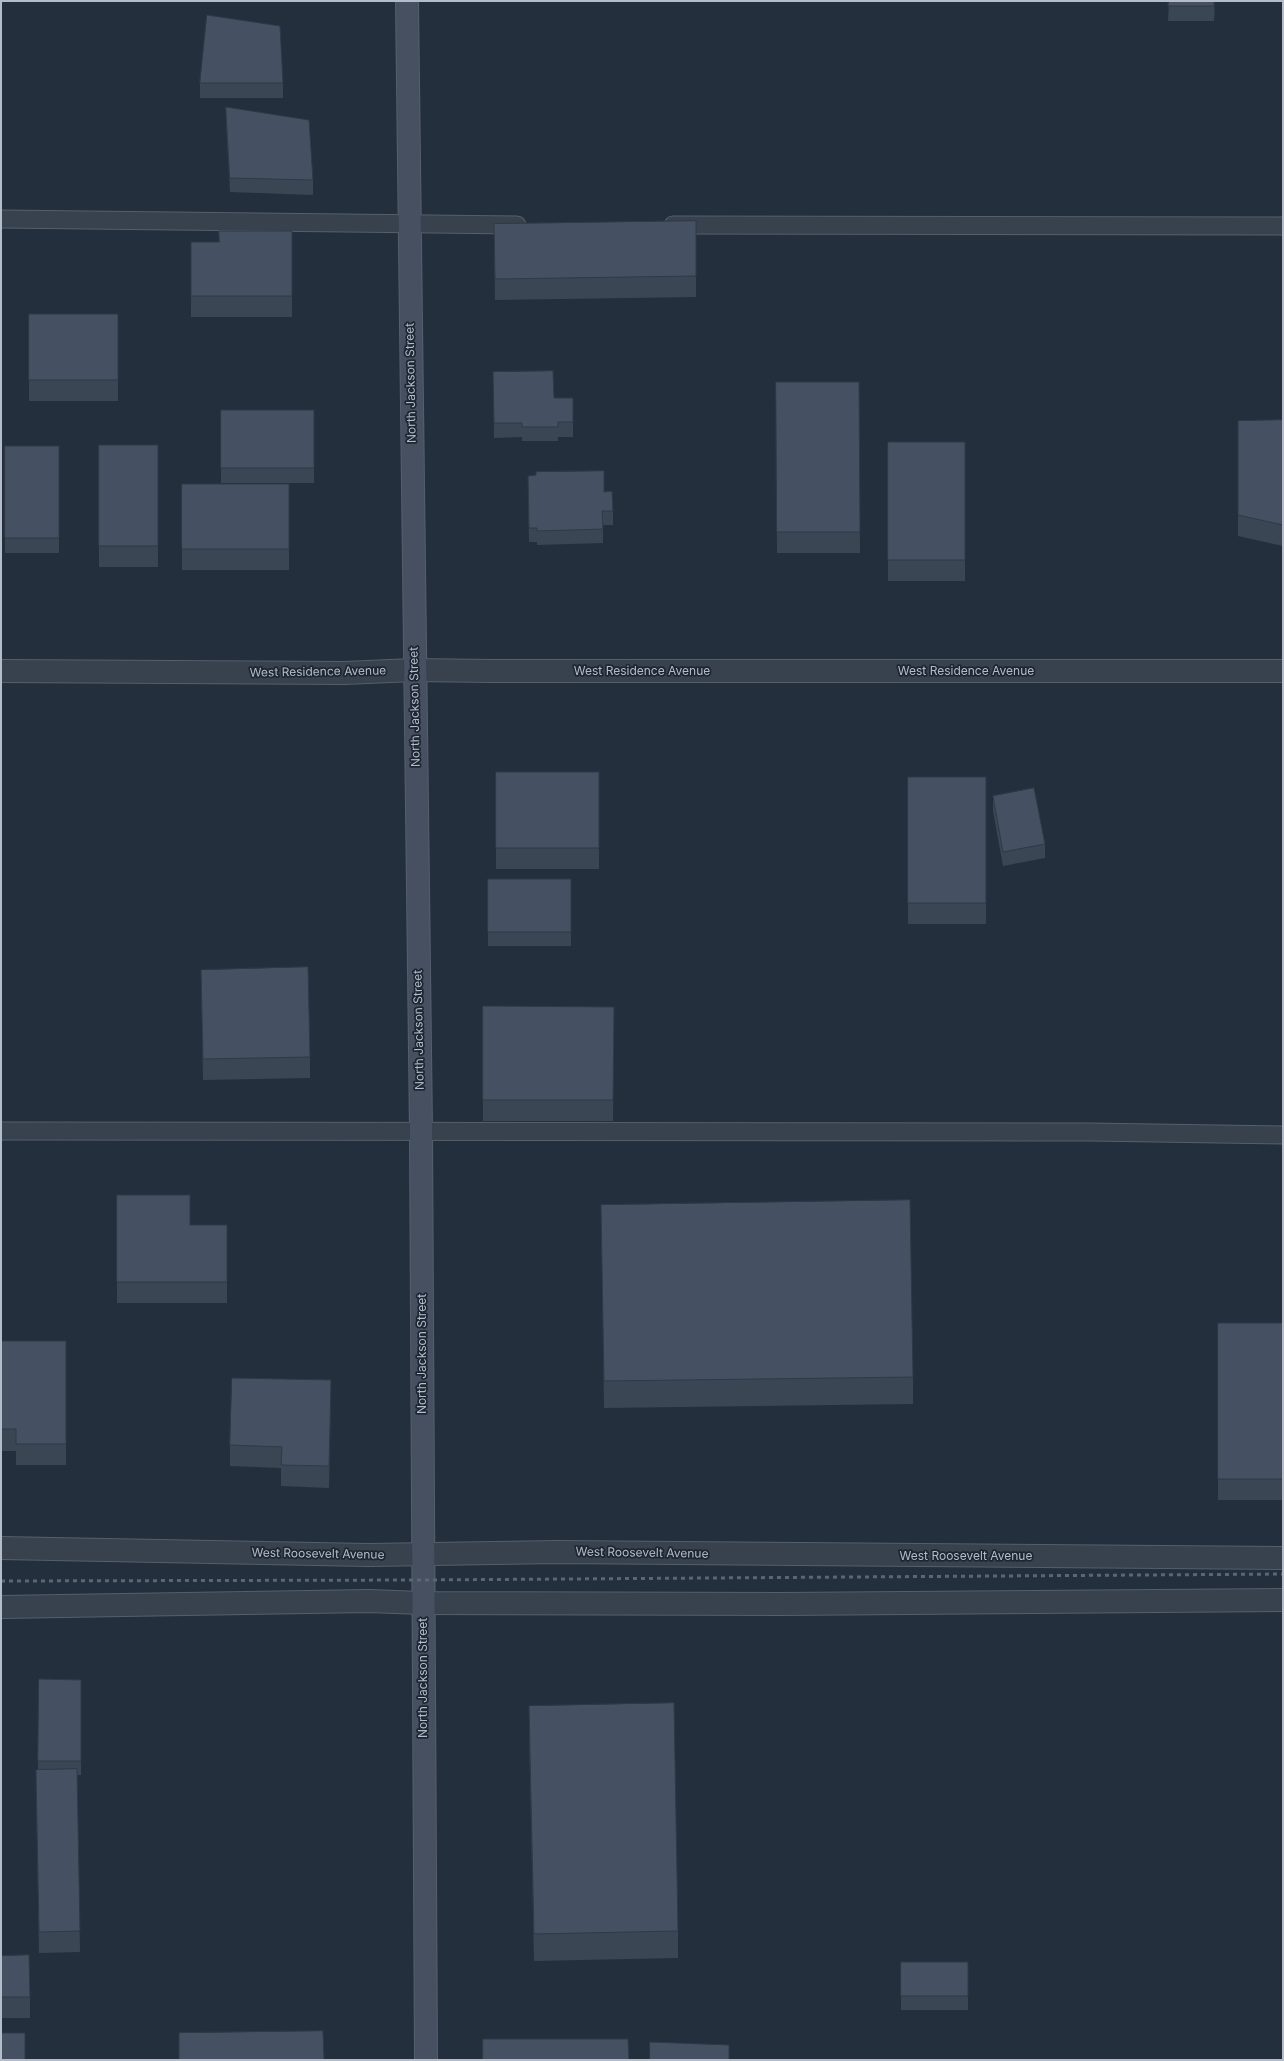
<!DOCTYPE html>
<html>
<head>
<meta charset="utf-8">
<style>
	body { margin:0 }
	#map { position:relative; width:1284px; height:2061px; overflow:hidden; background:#242f3e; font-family:Inter,sans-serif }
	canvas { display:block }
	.frame { position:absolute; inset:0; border:2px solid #b4bcc9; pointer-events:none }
</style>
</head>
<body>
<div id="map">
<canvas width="1284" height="2061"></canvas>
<div class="frame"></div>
</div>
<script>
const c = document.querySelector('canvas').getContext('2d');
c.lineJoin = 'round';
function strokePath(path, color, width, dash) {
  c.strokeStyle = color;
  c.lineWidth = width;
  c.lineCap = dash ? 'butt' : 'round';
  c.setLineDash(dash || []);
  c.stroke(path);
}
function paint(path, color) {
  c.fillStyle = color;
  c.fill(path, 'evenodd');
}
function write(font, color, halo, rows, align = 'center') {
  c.font = font + ' Inter,sans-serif';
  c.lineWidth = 3.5;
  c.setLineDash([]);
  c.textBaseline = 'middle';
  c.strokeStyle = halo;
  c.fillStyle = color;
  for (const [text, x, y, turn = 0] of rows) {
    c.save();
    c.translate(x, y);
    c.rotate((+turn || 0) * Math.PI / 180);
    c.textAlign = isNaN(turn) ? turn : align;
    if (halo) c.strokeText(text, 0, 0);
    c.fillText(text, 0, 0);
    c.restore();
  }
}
const lane = new Path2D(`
	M 1,219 L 517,225
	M 673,225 L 1283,226
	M 1,1131 L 1089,1132 L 1283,1135`);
const street = new Path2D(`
	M 1,671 L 344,673 L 414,670 L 492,671 L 1283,671
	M 1,1548 L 368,1555 L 558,1552 L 1283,1558
	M 1,1607 L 369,1601 L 422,1603 L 782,1604 L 1283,1600`);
const secondary = new Path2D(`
	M 407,1 L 421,1130 L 426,2060`);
strokePath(lane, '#565f6c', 19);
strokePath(street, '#565f6c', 24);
strokePath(secondary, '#565f6c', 24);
strokePath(lane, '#38414e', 17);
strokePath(street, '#38414e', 22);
strokePath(secondary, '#465061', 22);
strokePath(new Path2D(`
	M 1,1581 L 423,1580 L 1283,1574`), '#5a6575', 3, [4, 4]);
paint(new Path2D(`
	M 1169,1 L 1215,1 L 1214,21 L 1168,21 Z
	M 200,83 L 283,83 L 283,98 L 200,98 Z
	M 226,107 L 313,180 L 313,195 L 230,192 L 226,121 Z
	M 696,221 L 696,297 L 495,300 L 494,224 Z
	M 292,231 L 292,317 L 191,317 L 191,242 L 219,242 Z
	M 29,314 L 118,314 L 118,401 L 29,401 Z
	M 493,372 L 554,398 L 573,398 L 573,437 L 558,437 L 558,441 L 522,441 L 522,437 L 494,438 Z
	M 776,382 L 859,382 L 860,553 L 777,553 Z
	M 221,410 L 314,410 L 314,483 L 221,483 Z
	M 1283,420 L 1283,546 L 1238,536 L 1238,421 Z
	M 888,442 L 965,442 L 965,581 L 888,581 Z
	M 99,445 L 158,445 L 158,567 L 99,567 Z
	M 5,446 L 59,446 L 59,553 L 5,553 Z
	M 182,484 L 289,484 L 289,570 L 182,570 Z
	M 528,490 L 604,492 L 613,511 L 613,525 L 603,525 L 603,543 L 537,545 L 537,542 L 529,542 Z
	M 496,772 L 599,772 L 599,869 L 496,869 Z
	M 908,777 L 986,777 L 986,924 L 908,924 Z
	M 993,796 L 1045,844 L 1045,858 L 1003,866 L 993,811 Z
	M 488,879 L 571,879 L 571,946 L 488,946 Z
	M 201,970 L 310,1057 L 310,1078 L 203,1080 Z
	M 483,1006 L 614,1007 L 613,1121 L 483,1121 Z
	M 117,1195 L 190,1225 L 227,1225 L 227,1303 L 117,1303 Z
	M 601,1205 L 913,1377 L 913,1404 L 604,1408 Z
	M 1218,1323 L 1283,1323 L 1283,1500 L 1218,1500 Z
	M 1,1341 L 66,1341 L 66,1465 L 16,1465 L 16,1451 L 1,1451 Z
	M 331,1401 L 329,1488 L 281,1486 L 281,1468 L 230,1466 L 230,1445 Z
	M 39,1679 L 81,1680 L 81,1775 L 77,1775 L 80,1952 L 39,1953 L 36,1791 L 36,1770 L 38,1770 Z
	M 529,1706 L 678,1931 L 678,1958 L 534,1961 L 529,1733 Z
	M 1,1956 L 30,1997 L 30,2018 L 1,2018 Z
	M 901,1962 L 968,1962 L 968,2010 L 901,2010 Z`), '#3b4654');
paint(new Path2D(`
	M 1214,1 L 1215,1 L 1214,21 Z
	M 331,1380 L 331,1401 L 329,1488 L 329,1466 Z`), '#303945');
const building = new Path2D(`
	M 1169,1 L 1214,1 L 1214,6 L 1168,6 Z
	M 207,15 L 280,26 L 283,83 L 200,83 Z
	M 226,107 L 309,120 L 313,180 L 230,178 Z
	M 696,221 L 696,276 L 495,279 L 494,224 Z
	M 219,231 L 292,231 L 292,296 L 191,296 L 191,242 L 219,242 Z
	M 29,314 L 118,314 L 118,380 L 29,380 Z
	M 553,371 L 554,398 L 573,398 L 573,422 L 558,422 L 558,427 L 522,427 L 522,423 L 494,423 L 493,372 Z
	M 776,382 L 859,382 L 860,532 L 777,532 Z
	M 221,410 L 314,410 L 314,468 L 221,468 Z
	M 1283,420 L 1283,525 L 1238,515 L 1238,421 Z
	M 888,442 L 965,442 L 965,560 L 888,560 Z
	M 99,445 L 158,445 L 158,546 L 99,546 Z
	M 5,446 L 59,446 L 59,538 L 5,538 Z
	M 604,471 L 604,492 L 612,491 L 613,511 L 602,511 L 603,529 L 537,531 L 537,528 L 529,528 L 528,476 L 536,475 L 536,472 Z
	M 182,484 L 289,484 L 289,549 L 182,549 Z
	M 496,772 L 599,772 L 599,848 L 496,848 Z
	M 908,777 L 986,777 L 986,903 L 908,903 Z
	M 1034,788 L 1045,844 L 1003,852 L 993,796 Z
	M 488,879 L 571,879 L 571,932 L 488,932 Z
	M 308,967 L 310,1057 L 203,1059 L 201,970 Z
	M 483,1006 L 614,1007 L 613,1100 L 483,1100 Z
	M 117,1195 L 190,1195 L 190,1225 L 227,1225 L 227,1282 L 117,1282 Z
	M 910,1200 L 913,1377 L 604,1381 L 601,1205 Z
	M 1218,1323 L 1283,1323 L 1283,1479 L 1218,1479 Z
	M 1,1341 L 66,1341 L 66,1444 L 16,1444 L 16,1429 L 1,1429 Z
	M 232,1378 L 331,1380 L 329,1466 L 281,1465 L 282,1447 L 230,1445 Z
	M 39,1679 L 81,1680 L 81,1761 L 38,1761 Z
	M 674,1703 L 678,1931 L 534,1934 L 529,1706 Z
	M 77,1769 L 80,1931 L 39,1932 L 36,1770 Z
	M 29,1955 L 30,1997 L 1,1997 L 1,1956 Z
	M 901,1962 L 968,1962 L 968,1996 L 901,1996 Z
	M 323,2031 L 324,2060 L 179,2060 L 179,2033 Z
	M 1,2033 L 25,2033 L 25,2060 L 1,2060 Z
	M 483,2039 L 628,2039 L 629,2060 L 483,2060 Z
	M 650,2042 L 729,2045 L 729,2060 L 650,2060 Z`);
paint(building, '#455162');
strokePath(building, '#303945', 1);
write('12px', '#b4bcc9', '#1d2633', [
	["North Jackson Street",411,383,-91],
	["West Residence Avenue",642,671],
	["West Residence Avenue",966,671],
	["West Residence Avenue",318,672,-1],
	["North Jackson Street",415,707,-91],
	["North Jackson Street",419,1030,-91],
	["North Jackson Street",422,1354,-90],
	["West Roosevelt Avenue",642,1553,1],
	["West Roosevelt Avenue",318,1554,1],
	["West Roosevelt Avenue",966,1556],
	["North Jackson Street",423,1678,-90]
]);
</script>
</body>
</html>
